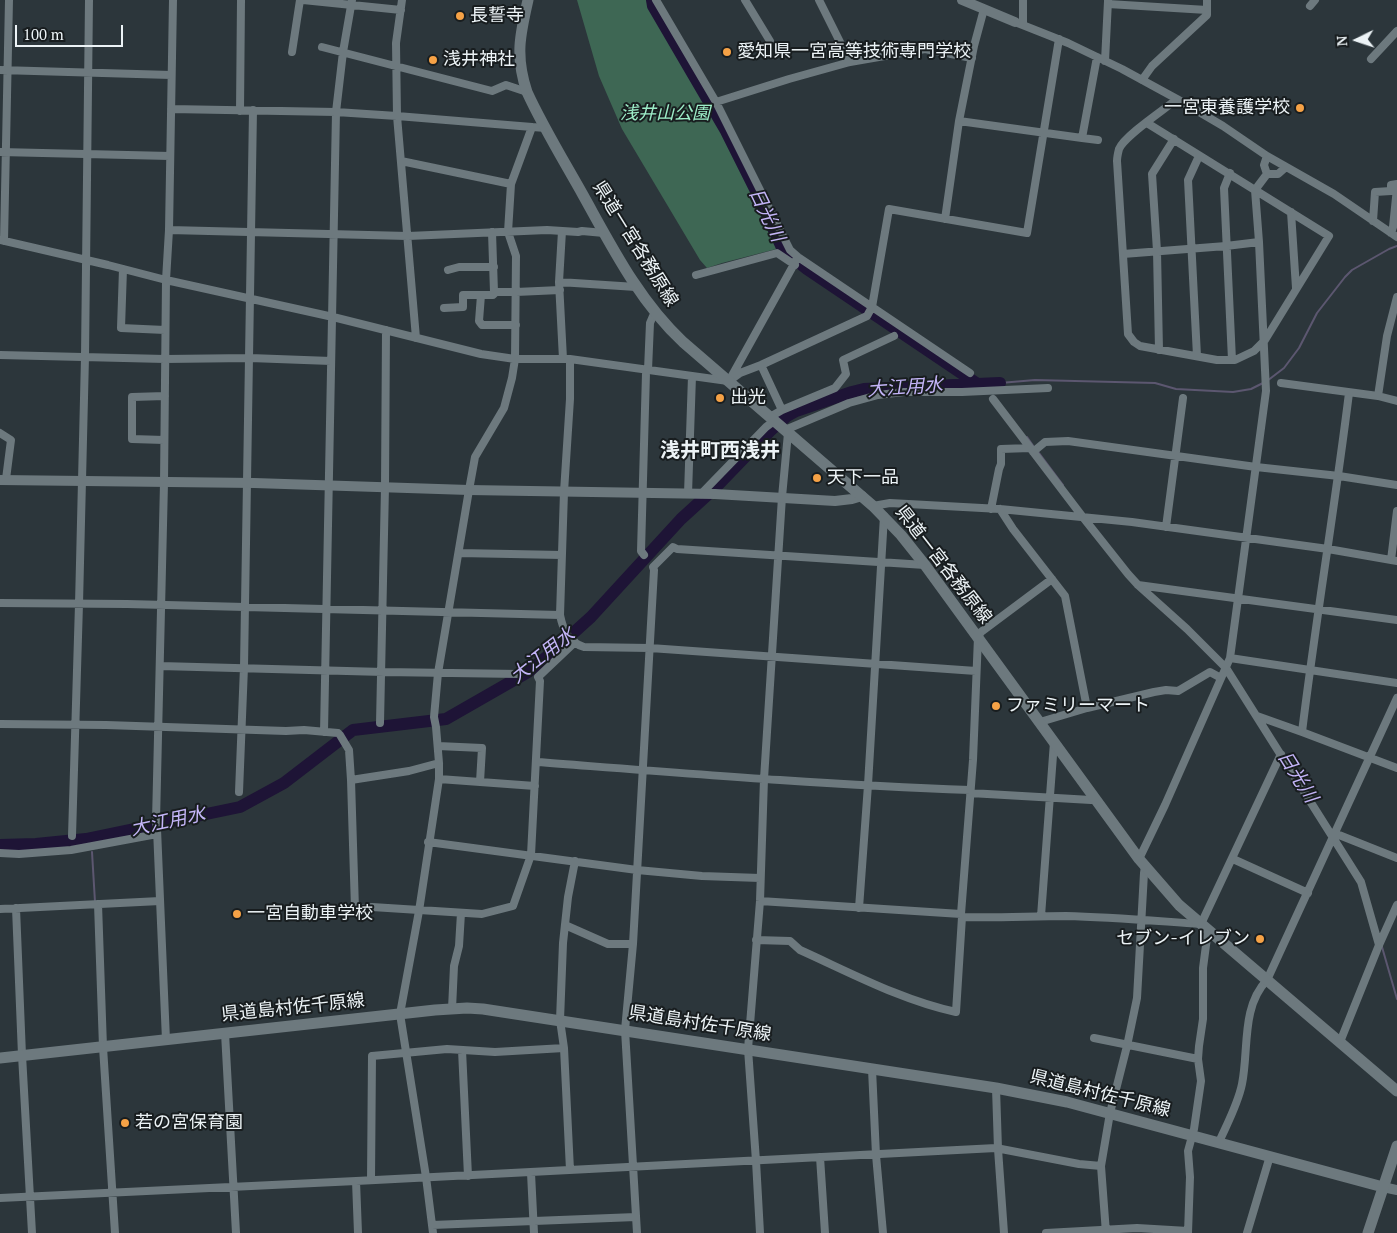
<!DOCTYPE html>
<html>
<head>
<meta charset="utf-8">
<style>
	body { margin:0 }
	#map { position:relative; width:1397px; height:1233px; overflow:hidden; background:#2c363b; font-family:"PT Serif",serif }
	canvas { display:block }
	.north { position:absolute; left:1332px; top:15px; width:50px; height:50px; -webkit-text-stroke:4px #181d1f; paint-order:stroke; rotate:266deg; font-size:14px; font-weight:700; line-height:20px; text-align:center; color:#ecf3f6 }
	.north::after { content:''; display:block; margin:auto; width:18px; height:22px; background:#ecf3f6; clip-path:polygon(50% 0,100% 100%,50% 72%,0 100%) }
	.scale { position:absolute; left:15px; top:25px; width:108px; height:22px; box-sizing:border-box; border:2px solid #ecf3f6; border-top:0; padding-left:6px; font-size:15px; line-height:18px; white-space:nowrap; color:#ecf3f6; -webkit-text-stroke:4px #181d1f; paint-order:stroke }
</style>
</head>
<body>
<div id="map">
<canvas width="1397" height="1233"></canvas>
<div class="north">N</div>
<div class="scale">100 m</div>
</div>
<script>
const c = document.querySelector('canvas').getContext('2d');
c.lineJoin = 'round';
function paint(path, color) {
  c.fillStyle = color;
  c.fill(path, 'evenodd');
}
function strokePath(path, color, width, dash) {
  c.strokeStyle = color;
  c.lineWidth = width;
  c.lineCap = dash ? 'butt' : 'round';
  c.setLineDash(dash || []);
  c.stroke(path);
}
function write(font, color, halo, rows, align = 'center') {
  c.font = font + ' "PT Serif","Noto Sans JP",serif';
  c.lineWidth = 4;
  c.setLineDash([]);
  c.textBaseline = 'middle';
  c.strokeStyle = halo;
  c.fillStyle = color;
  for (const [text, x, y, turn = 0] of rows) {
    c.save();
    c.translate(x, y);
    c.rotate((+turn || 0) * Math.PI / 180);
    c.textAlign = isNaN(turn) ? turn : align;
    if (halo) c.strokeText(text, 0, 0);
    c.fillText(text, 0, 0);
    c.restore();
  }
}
paint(new Path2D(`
	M 577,0 L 650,0 L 651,6 L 703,91 L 740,161 L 780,248 L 722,263 L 707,268 L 700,260 L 622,129 L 599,76 Z`), '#3e6754');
strokePath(new Path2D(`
	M 1267,381 L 1284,368 L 1299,348 L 1317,313 L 1345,277 L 1352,270 L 1389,249 L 1397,246
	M 1000,387 L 1000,383 L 1035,380 L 1155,383 L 1176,389 L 1233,392 L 1251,389 L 1263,383
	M 1027,437 L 1034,447
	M 1039,453 L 1063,485
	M 1299,777 L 1313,799
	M 92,852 L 95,902
	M 1382,947 L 1397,999`), '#5c5770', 2);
strokePath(new Path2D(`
	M 652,0 L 653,6 L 726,131 L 759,197 L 783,250 L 807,269 L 976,383
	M 0,845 L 36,844 L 86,839 L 240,807 L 284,783 L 353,730 L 446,719 L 528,672 L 549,655 L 591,617 L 681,519 L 715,488 L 770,431 L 787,416 L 796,411 L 852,392 L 864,389 L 1000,383`), '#1e1436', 12);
strokePath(new Path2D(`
	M 303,0 L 401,10
	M 402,0 L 396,43 L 397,116 L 416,338
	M 656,0 L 716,102 L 790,250 L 798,257 L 970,373
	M 745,0 L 770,41
	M 819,0 L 850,62
	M 1108,4 L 1207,10
	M 1310,6 L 1315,0
	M 1015,22 L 1068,43 L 1122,69 L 1177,99 L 1223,126 L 1267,156 L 1334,194 L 1397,237
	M 1023,25 L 1023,0
	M 322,47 L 492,91 L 506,85 L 527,92
	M 292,52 L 300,0
	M 1371,59 L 1397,31
	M 1105,61 L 1108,1
	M 0,70 L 171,75
	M 1142,80 L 1152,66 L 1207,15 L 1207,0
	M 716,102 L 789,79 L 850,62 L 925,49 L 972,58
	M 171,109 L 336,112 L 397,116 L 532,127
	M 240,111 L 241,0
	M 959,121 L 1082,138 L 1097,57
	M 1147,123 L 1329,236 L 1265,340 L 1254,351 L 1235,360 L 1217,360 L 1140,346 L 1134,342 L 1128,334 L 1117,161 C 1117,157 1118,153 1119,149 C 1124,136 1165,109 1177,99
	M 1082,138 L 1098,140
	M 0,152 L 170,156
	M 401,161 L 511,184
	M 1230,173 L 1224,188 L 1232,360
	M 1267,174 L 1278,174 L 1286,167
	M 1291,212 L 1296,288
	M 945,219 L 959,121 L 974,46 L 984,9
	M 1373,221 L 1375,192 L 1391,191 L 1391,185 L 1397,184
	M 169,230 L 408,236 L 547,230 L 578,232 L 582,231 L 604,233
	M 562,231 L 559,282 L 563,359
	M 492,232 L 494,292 L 516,292 L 560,290
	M 1391,233 L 1393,227 L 1397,188
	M 0,240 L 108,265 L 166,280 L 333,317 L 481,354 L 515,359 L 570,359 L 728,381
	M 4,241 L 9,0
	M 1123,254 L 1226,246 L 1259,242
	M 798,257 L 729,381 L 740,373 L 761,365 L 867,316 L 872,307 L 889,209 L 1027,233 L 1059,39
	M 123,269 L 121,328 L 165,330
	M 448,270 L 459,267 L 494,267
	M 696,275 L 777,253 L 795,265
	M 559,282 L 636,287
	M 481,295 L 479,321 L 482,325 L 516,325
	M 444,308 L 463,307 L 463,295 L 493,295 L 496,292
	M 1159,350 L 1157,251 L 1152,174 L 1174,139
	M 0,355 L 165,359 L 250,358 L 331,361
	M 1197,356 L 1188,180 L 1199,156
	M 570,359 L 570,399 L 564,492 L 560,615 C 563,630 568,642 584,647 L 650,648 L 976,671
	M 761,365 L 782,410
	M 1281,383 L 1378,396 L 1397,401
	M 1378,396 L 1387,336 L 1397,297
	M 993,399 L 1082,516 L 1128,574 L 1138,585 L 1187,629 L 1226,668 L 1361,882 L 1379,945
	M 770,417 L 782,410 L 835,388 L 846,374 L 843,360 L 894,336
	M 785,430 L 849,403 L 878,395 L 904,392 L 962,392 L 1048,388
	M 0,433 L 11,440 L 6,479
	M 164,440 L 132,439 L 132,397 L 165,396
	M 1033,452 L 1045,442 L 1068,441 L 1256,467 L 1339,476 L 1397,485
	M 688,494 L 692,376
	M 701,494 L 766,427 L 774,421
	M 873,506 L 890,503 L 1000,509 L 1132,522 L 1328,549 L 1397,561
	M 991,509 L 999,469 L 1001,464 L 1001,449 L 1030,448
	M 1000,509 L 1013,529 L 1065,596 L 1087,708
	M 1166,527 L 1183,398
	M 459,553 L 562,555
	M 644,555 L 641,551 L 646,373 L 648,370 L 650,323 L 653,316 L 656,315
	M 1391,560 L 1397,511
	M 1138,585 L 1397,620
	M 0,603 L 127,604 L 560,615
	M 1230,658 L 1397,683
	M 160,666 L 384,672 L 519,674
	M 1257,716 L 1302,732 L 1397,768
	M 1040,722 L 1087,708 L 1154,692 L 1166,690 L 1178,691 L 1210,672 L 1221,678
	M 380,723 L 385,487 L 386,330
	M 0,724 L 106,725 L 286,731 L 304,730 L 338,733 L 340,735 L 349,750 L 351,780 L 355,909 L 372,907 L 482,914 L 513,906 L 531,855 L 540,681 L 538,677 L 575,642
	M 324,732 L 336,112 L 343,52 L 352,0
	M 1302,732 C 1316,618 1335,506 1349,393
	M 438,746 L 482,748 L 480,782
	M 537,762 C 681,773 825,785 970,790
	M 439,779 L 535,786
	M 351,780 L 409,771 L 439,763
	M 239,792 L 244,667 L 253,110
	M 970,793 L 1091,800 L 1096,799
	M 1334,833 L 1397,858
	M 72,836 L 79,604 L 85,357 L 89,0
	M 428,842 L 637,870 L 702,876 L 760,878
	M 0,853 L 19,854 L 71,850 L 157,834
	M 1139,859 L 1165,805 L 1230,658 L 1266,391 L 1259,242 L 1255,190 L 1267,174 L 1264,165 L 1267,156
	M 1233,859 L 1308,893
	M 760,901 L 961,914
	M 98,904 L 103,1047 L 115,1233
	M 16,908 L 22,1055 L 32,1233
	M 859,908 L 868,785 L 884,516
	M 0,909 L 160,901
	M 1041,916 L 1054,742
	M 962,917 C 997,918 1032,916 1066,916 C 1111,917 1156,921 1201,924 L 1281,754
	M 565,925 L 608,944 L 633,944
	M 756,940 L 790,941 L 800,950 C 849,972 903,1001 956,1012 L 962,917 L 961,914 L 973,760 L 978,637 L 981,632 L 1052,579
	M 452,1009 L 454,966 L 459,946 L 461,913
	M 225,1033 L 236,1233
	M 1094,1038 L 1198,1059
	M 166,1040 L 157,829 L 156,821 L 164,483 L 166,280 L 169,230 L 173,0
	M 1340,1042 L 1379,945 L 1397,905
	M 462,1050 L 468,1176
	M 872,1069 L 876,1155 L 883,1233
	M 996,1088 L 998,1149 L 1004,1233
	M 1219,1142 C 1227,1124 1238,1104 1242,1084 C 1249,1050 1241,1007 1267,980 L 1397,698
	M 820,1157 L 825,1233
	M 570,1170 L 564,1048 L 560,1020 L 563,943 L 568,897 L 575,861
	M 531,1173 L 534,1233
	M 371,1180 L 372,1056 L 447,1049 L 495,1052 L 564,1048
	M 356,1181 L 358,1233
	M 0,1198 L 356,1181 L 996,1148 L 1079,1164 L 1101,1166
	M 432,1225 L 636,1217
	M 433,1233 L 426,1177 L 400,1014 L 419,911 L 439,779 L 439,763 L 436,727 L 434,717 L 438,673 L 469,490 L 475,457 L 504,408 L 512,378 L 515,359 L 516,256 L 508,232 L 511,184 L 532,127 L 546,128
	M 637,1233 L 625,1030 L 633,944 L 654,570 L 653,567 L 673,547 L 677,549 L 925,565
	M 760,1233 L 756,1161 L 748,1049 L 760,901 L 764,779 L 782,497 L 788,433
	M 1046,1233 L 1137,1228 L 1188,1231
	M 1106,1233 L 1101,1166 L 1110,1113 L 1127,1046 L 1137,998 L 1144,873 L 1145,867
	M 1188,1233 L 1190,1177 L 1188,1151 L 1194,1129 L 1201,1081 L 1198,1059 L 1199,1046 L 1203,1019 L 1203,968 L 1208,930
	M 1247,1233 L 1270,1156`), '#6d797e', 8);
strokePath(new Path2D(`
	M 962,0 L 1015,22
	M 0,480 L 254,483 L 469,490 L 715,494 L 835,501 L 852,499 L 862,496
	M 1383,1187 L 1397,1190`), '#6d797e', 10);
strokePath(new Path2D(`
	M 528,0 C 520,35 515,56 527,92 C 543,127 564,161 583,195 C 612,247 639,301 683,342 L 873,506 L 901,535 L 925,565 L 1139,859 L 1179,905 L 1397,1091
	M 0,1058 L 435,1010 L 467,1008 L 483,1009 L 996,1088 L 1067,1102 L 1383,1187
	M 1368,1233 L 1397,1146`), '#6d797e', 11);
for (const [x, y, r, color] of [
	[460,16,5,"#f6a246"],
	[727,52,5,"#f6a246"],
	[433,60,5,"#f6a246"],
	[1300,108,5,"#f6a246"],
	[720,398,5,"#f6a246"],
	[817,478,5,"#f6a246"],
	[996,706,5,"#f6a246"],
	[237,914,5,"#f6a246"],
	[1260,939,5,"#f6a246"],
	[125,1123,5,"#f6a246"]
]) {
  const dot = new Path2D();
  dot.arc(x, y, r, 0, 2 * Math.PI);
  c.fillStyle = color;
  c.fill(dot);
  strokePath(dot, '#181d1f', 2);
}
write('18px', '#ecf3f6', '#181d1f', [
	["長誓寺",470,16],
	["愛知県一宮高等技術専門学校",737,52],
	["浅井神社",443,60],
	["一宮東養護学校",1290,108,"right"],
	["出光",730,398],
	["天下一品",827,478],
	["ファミリーマート",1006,706],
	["一宮自動車学校",247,914],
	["セブン-イレブン",1250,939,"right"],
	["若の宮保育園",135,1123]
], 'left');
write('italic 18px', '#9dedc8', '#181d1f', [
	["浅井山公園",665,114]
]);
write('18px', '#ecf3f6', '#181d1f', [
	["県道一宮各務原線",635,244,58],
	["県道一宮各務原線",943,565,52],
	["県道島村佐千原線",293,1008,-6],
	["県道島村佐千原線",700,1024,9],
	["県道島村佐千原線",1100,1094,14]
]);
write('italic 19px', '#c3b4f7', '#181d1f', [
	["日光川",766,215,64],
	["大江用水",905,388,-4],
	["大江用水",543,656,-38],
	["日光川",1297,777,58],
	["大江用水",168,822,-12]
]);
write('bold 20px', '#ecf3f6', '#181d1f', [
	["浅井町西浅井",720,451]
]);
</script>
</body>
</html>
